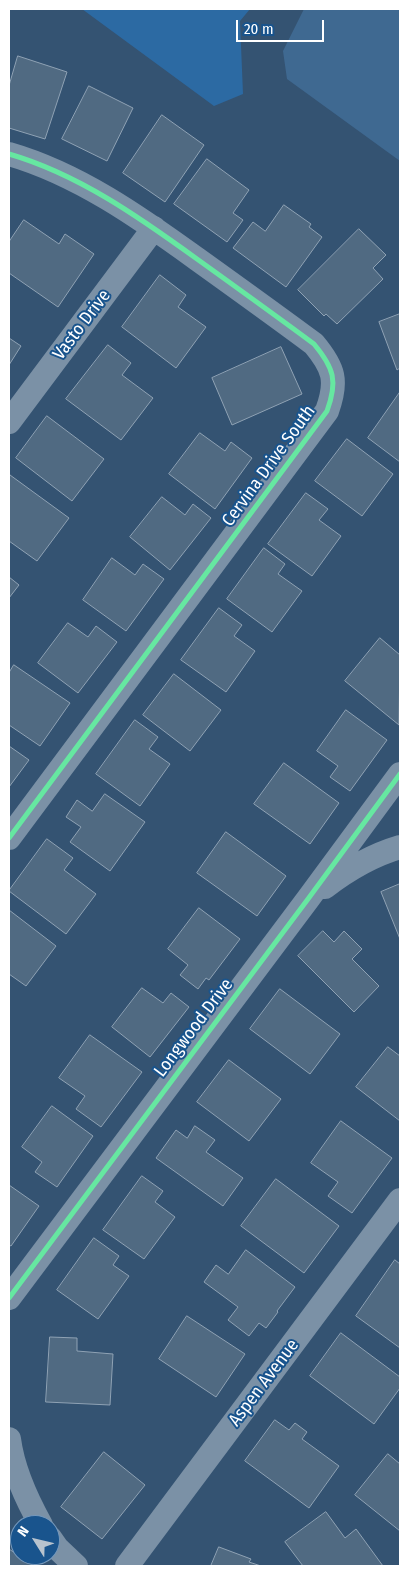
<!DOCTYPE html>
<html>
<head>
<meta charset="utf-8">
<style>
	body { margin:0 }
	#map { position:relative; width:409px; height:1575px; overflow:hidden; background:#345372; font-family:"Fira Sans Condensed",sans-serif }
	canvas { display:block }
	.frame { position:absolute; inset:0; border:10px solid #fff; pointer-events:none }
	.north { position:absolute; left:10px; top:1515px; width:50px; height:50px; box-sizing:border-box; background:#19548d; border:1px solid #7598bb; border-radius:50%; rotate:306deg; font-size:14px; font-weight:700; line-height:20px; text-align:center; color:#fff }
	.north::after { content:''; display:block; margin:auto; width:18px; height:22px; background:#b8c3ce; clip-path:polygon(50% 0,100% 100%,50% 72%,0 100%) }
	.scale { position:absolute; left:236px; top:20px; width:88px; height:22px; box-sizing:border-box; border:2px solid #fff; border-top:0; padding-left:6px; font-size:15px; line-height:18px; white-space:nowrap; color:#fff; -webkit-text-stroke:4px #19548d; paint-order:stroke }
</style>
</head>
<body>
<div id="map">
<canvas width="409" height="1575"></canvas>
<div class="frame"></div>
<div class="north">N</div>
<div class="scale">20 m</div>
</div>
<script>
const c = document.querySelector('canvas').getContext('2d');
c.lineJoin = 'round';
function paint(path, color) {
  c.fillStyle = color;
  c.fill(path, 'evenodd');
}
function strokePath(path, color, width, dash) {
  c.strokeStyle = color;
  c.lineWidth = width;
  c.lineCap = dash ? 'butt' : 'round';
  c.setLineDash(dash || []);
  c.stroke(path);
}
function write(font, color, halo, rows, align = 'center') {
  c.font = font + ' "Fira Sans Condensed",sans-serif';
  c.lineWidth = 4;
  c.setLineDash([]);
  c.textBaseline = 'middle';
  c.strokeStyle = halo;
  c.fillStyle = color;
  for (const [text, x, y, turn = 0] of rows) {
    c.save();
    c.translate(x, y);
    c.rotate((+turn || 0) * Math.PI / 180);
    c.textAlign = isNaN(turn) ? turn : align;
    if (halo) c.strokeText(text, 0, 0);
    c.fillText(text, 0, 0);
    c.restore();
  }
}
paint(new Path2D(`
	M 82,9 L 250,9 L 240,21 L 243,94 L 214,106 Z`), '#2c6aa3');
paint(new Path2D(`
	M 304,9 L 400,9 L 400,161 L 287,79 L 283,51 Z`), '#3f6991');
const building = new Path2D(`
	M 18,56 L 67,72 L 45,139 L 9,128 L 9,86 Z
	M 89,86 L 133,108 L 107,161 L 62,139 Z
	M 162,115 L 204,145 L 165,202 L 123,173 Z
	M 207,159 L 249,190 L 233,213 L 243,220 L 227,242 L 174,204 Z
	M 284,205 L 311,224 L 309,227 L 322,237 L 286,287 L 233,248 L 253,222 L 265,231 Z
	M 24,220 L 59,244 L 65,234 L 94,254 L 58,307 L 9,273 L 9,242 Z
	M 359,229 L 386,255 L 373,268 L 383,279 L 337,324 L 326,314 L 324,316 L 298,290 Z
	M 160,275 L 186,295 L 178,307 L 206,327 L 176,368 L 122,327 Z
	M 400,314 L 400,368 L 397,370 L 379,322 Z
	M 9,338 L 21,346 L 9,365 Z
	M 108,345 L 131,363 L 122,375 L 153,398 L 121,440 L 66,399 Z
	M 281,347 L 302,394 L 232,425 L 212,378 Z
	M 400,392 L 400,462 L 368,438 Z
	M 47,416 L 104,459 L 72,501 L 16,458 Z
	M 200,433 L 225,451 L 231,442 L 252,458 L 215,509 L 169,474 Z
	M 347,439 L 393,474 L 362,516 L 315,481 Z
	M 10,475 L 69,518 L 37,561 L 9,541 L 9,476 Z
	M 306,493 L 328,509 L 319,520 L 341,536 L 312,576 L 268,544 Z
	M 162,497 L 185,515 L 193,504 L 211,518 L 170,570 L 130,537 Z
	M 264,548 L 285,564 L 278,574 L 302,591 L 272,632 L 227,599 Z
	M 112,558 L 135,575 L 143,564 L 164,579 L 126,631 L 83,600 Z
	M 9,577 L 19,585 L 9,598 Z
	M 219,608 L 242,625 L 234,636 L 255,651 L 226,692 L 181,660 Z
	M 68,623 L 88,637 L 96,626 L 117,642 L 78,693 L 38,663 Z
	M 380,638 L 400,655 L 399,725 L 345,681 Z
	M 14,665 L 70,703 L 40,746 L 9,725 L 9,673 Z
	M 174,674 L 221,710 L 190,751 L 143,715 Z
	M 346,710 L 387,740 L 350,791 L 330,777 L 338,766 L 317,751 Z
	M 135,720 L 158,737 L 149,749 L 170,764 L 140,806 L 96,774 Z
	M 9,746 L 29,760 L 9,787 Z
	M 284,763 L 339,803 L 310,844 L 254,804 Z
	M 105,794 L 145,822 L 110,871 L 70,842 L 81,827 L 66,817 L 77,800 L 92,811 Z
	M 226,832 L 286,876 L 257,916 L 197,873 Z
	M 47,839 L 73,858 L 64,870 L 96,894 L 66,934 L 9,891 Z
	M 400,884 L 400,939 L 381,892 Z
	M 199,908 L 240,939 L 209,980 L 206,978 L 198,989 L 180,975 L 188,965 L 168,949 Z
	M 9,910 L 56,946 L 26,986 L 9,974 Z
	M 323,931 L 334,942 L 344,931 L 362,949 L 352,959 L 379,986 L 354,1012 L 298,956 Z
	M 142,988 L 163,1003 L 171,993 L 189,1007 L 150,1057 L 112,1027 Z
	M 280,989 L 340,1034 L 310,1074 L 250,1029 Z
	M 90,1035 L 142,1072 L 101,1127 L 76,1109 L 85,1096 L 59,1078 Z
	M 388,1047 L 400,1056 L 400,1121 L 356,1087 Z
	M 229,1060 L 281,1099 L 249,1141 L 197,1102 Z
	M 52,1106 L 93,1136 L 57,1187 L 35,1172 L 42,1162 L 22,1147 Z
	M 341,1121 L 392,1158 L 352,1213 L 328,1196 L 338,1182 L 311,1163 Z
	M 195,1126 L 215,1140 L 206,1152 L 243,1178 L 223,1206 L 156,1158 L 176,1130 L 187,1138 Z
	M 142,1176 L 163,1191 L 155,1202 L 175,1217 L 144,1259 L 103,1230 Z
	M 276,1179 L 339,1226 L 304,1273 L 241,1226 Z
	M 9,1185 L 39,1206 L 11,1246 L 9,1245 Z
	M 94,1238 L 119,1256 L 113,1265 L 129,1276 L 98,1319 L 57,1290 Z
	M 246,1250 L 295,1287 L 277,1311 L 278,1312 L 266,1328 L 259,1323 L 249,1336 L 228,1320 L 238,1307 L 204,1282 L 216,1265 L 228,1274 Z
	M 395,1260 L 400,1264 L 400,1348 L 356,1316 Z
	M 187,1316 L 245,1354 L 216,1397 L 159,1359 Z
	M 341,1333 L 400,1377 L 400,1388 L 374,1424 L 310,1376 Z
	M 50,1337 L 77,1338 L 77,1351 L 113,1354 L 110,1405 L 46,1402 Z
	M 275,1420 L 289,1430 L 295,1423 L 307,1432 L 302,1439 L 339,1466 L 309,1508 L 245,1461 Z
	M 104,1452 L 145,1485 L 102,1539 L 61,1507 Z
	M 388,1454 L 400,1464 L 400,1531 L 355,1495 Z
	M 326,1512 L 345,1538 L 356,1529 L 383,1566 L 303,1566 L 285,1542 Z
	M 219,1547 L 251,1559 L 249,1562 L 261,1566 L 211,1566 Z
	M 9,1549 L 34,1566 L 9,1566 Z`);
paint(building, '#506a82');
strokePath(building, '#8fa2b4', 1);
strokePath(new Path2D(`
	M 9,154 C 78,174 139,217 197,259 C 236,287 275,315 314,344 C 334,368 338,381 327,411 L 9,838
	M 9,422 L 154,228
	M 325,887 C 347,870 373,855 400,847
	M 9,1298 L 308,899 L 400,774
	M 9,1439 C 13,1470 26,1498 41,1525
	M 50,1538 L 57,1548 L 76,1566
	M 127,1566 L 400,1200`), '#7b91a6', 24);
strokePath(new Path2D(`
	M 9,154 C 78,174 139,217 197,259 C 236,287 275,315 314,344 C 334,368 338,381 327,411 L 9,838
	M 9,1298 L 308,899 L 400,774`), '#66e7a1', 5);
write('18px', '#fff', '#19548d', [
	["Vasto Drive",82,325,-53],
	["Cervina Drive South",269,466,-54],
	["Longwood Drive",194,1028,-53],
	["Aspen Avenue",264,1383,-53]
]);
</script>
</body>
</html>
